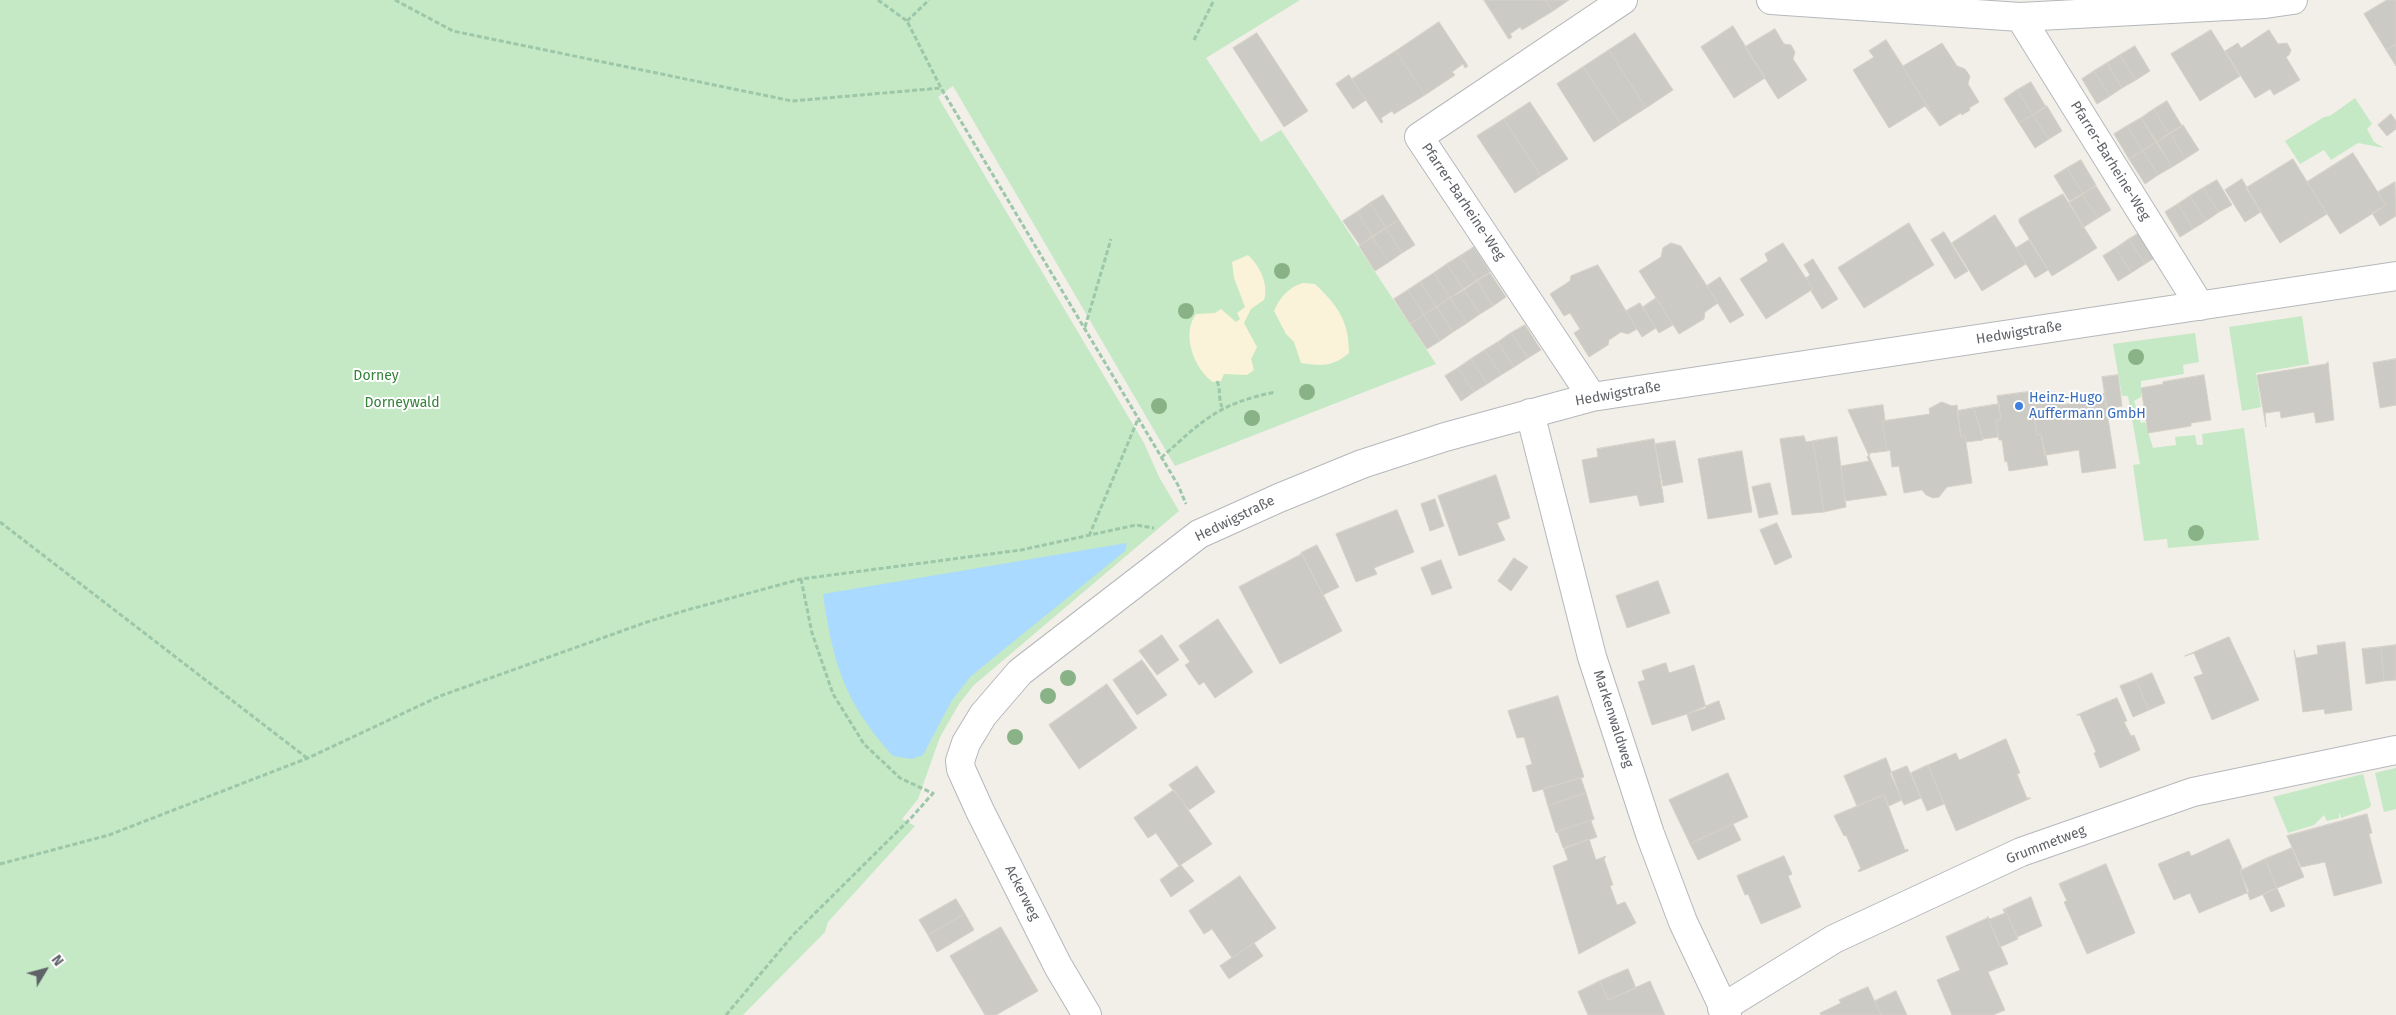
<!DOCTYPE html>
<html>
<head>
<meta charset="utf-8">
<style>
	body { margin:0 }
	#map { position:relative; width:2396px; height:1015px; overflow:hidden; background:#f1efe8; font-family:"Fira Sans",sans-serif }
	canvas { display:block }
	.north { position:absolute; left:20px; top:945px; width:50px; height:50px; -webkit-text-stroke:4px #fff; paint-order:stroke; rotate:53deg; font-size:14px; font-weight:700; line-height:20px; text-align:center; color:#5f6368 }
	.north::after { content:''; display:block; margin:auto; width:18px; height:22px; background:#5f6368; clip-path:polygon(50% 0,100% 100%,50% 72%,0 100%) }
</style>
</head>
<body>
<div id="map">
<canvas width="2396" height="1015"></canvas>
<div class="north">N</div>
</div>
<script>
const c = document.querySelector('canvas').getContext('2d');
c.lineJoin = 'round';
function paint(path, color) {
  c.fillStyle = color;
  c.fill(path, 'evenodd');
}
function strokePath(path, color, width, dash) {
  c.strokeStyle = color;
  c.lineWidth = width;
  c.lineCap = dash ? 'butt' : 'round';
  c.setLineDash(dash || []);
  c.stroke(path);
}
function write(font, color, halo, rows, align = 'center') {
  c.font = font + ' "Fira Sans",sans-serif';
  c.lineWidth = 4;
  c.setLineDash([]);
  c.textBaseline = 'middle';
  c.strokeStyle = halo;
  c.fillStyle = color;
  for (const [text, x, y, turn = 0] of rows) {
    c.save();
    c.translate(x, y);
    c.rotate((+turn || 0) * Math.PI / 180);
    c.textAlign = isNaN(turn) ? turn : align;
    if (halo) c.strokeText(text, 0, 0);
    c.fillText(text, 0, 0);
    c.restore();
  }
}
paint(new Path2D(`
	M 0,0 L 1300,0 L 1206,58 L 1261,142 L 1281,130 L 1436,364 L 1175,466 L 953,86 L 938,97 L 1144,443 L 1159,477 L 1179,511 L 974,685 L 959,704 L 940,737 L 918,799 L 902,819 L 915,826 L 828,922 L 825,932 L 743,1015 L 0,1015 Z
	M 2355,98 L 2372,124 L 2367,129 L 2374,142 L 2384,148 L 2358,143 L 2331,160 L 2324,150 L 2300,164 L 2285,141 L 2324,117 L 2330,116 Z
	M 2302,316 L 2309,364 L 2256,373 L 2261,407 L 2242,411 L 2229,327 Z
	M 2195,333 L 2199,362 L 2183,365 L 2184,374 L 2141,381 L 2141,397 L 2134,401 L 2141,423 L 2145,422 L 2153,448 L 2176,445 L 2175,437 L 2195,435 L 2197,445 L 2203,445 L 2202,434 L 2244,428 L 2259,540 L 2168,548 L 2167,539 L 2144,541 L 2133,465 L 2140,464 L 2128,396 L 2122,396 L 2113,344 Z
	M 2396,768 L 2396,809 L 2384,812 L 2375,773 Z
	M 2363,774 L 2371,805 L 2369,808 L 2341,818 L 2339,812 L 2339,818 L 2327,821 L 2324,815 L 2314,825 L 2288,833 L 2273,797 Z`), '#c5e8c5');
paint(new Path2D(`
	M 1248,255 C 1260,266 1269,285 1264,300 L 1251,309 L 1244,323 L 1257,347 L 1251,359 L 1254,370 L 1247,375 L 1224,374 L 1221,381 L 1213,382 C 1194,369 1181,334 1196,314 L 1215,313 L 1221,309 L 1236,322 L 1240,319 L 1237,313 L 1245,307 L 1234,278 L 1232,262 Z
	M 1303,283 L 1315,284 C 1338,306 1349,321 1349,353 C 1333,367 1321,366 1301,363 L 1294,342 L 1286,334 L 1274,311 C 1280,297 1289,287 1303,283 Z`), '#fbf3d9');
paint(new Path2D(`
	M 1127,543 L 1125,551 L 971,676 L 952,700 L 923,755 L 912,759 L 893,756 C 845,703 833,665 823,594 Z`), '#aadaff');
const building = new Path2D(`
	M 1484,0 L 1546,0 L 1553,11 L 1522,30 L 1520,27 L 1510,34 L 1512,37 L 1509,39 Z
	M 1546,0 L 1569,0 L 1553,11 Z
	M 2387,0 L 2396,0 L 2396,44 L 2386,50 L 2364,14 Z
	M 1439,22 L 1468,66 L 1465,68 L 1463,64 L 1452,72 L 1455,75 L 1425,95 L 1396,51 Z
	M 1733,26 L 1765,78 L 1734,98 L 1701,47 Z
	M 1775,29 L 1784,44 L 1791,45 L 1795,52 L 1793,59 L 1807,80 L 1778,99 L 1745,47 Z
	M 2211,30 L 2240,76 L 2200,101 L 2171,54 Z
	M 2269,30 L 2278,44 L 2287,43 L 2291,50 L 2289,55 L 2286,57 L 2300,80 L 2274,95 L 2270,89 L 2255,98 L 2225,51 L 2238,43 L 2241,48 Z
	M 1257,33 L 1308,111 L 1284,127 L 1233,48 Z
	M 1635,33 L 1673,90 L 1646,108 L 1609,50 Z
	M 1886,40 L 1940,126 L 1925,106 L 1889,128 L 1853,70 L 1874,57 L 1869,51 Z
	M 1886,40 L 1903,66 L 1942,43 L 1957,66 L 1965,69 L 1970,76 L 1968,84 L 1979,102 L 1969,108 L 1970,110 L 1962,115 L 1961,113 L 1940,126 Z
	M 2396,44 L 2396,66 L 2386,50 Z
	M 2135,46 L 2150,71 L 2136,80 L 2120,55 Z
	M 1609,50 L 1646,108 L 1621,124 L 1583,67 Z
	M 1396,51 L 1425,95 L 1394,114 L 1392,111 L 1381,118 L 1383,122 L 1381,123 L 1352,79 Z
	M 2120,55 L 2136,80 L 2122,88 L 2107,63 Z
	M 2107,63 L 2122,88 L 2110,96 L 2094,71 Z
	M 1583,67 L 1621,124 L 1594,142 L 1557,84 Z
	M 2094,71 L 2110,96 L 2097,104 L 2082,79 Z
	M 1349,75 L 1366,100 L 1353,109 L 1336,84 Z
	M 2031,82 L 2046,107 L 2033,115 L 2017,90 Z
	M 2017,90 L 2033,115 L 2019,123 L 2004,99 Z
	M 2167,101 L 2182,126 L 2169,134 L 2154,109 Z
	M 1530,102 L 1568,159 L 1541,176 L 1504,119 Z
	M 2047,106 L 2062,131 L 2049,139 L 2033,115 Z
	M 2154,109 L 2169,134 L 2157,142 L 2141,118 Z
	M 2391,114 L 2396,121 L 2396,129 L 2387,136 L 2378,125 Z
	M 2033,115 L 2049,139 L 2035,148 L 2019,123 Z
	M 2141,118 L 2156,142 L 2143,151 L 2127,126 Z
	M 1504,119 L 1541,176 L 1515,193 L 1477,136 Z
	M 2183,125 L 2199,150 L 2185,159 L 2170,133 Z
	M 2127,126 L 2143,151 L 2129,159 L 2114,134 Z
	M 2170,133 L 2185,159 L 2172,167 L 2157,142 Z
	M 2156,142 L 2172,167 L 2158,175 L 2143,151 Z
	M 2143,151 L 2158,175 L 2145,184 L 2129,159 Z
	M 2353,153 L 2386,205 L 2340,234 L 2307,182 Z
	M 2293,159 L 2327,214 L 2280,243 L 2246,188 Z
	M 2081,160 L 2096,185 L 2083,194 L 2067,168 Z
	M 2067,168 L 2083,194 L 2070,202 L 2054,176 Z
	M 2242,179 L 2261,212 L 2245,222 L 2225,190 Z
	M 2217,180 L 2232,205 L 2219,212 L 2203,188 Z
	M 2395,182 L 2396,216 L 2380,226 L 2372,213 L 2386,205 L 2378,192 Z
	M 2096,186 L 2111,210 L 2098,218 L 2082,194 Z
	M 2203,188 L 2219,212 L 2206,221 L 2190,196 Z
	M 2063,194 L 2097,248 L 2052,276 L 2019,222 L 2019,219 Z
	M 2082,194 L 2098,218 L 2084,227 L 2069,202 Z
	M 1383,195 L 1399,220 L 1386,228 L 1370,203 Z
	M 2190,196 L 2206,221 L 2193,229 L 2178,204 Z
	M 1370,203 L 1386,228 L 1373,237 L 1357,212 Z
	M 2178,204 L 2193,229 L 2180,237 L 2165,212 Z
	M 1357,212 L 1373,237 L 1360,245 L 1343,221 Z
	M 1995,215 L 2026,264 L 1982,291 L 1952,243 Z
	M 1399,220 L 1415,245 L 1402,253 L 1386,228 Z
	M 1909,223 L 1934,265 L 1864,308 L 1838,268 Z
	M 1386,228 L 1402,253 L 1389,262 L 1372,237 Z
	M 1944,232 L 1968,271 L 1955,279 L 1931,240 Z
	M 2141,232 L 2156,257 L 2145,264 L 2129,239 Z
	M 1372,237 L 1389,262 L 1375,271 L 1359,246 Z
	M 2129,239 L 2145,264 L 2131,273 L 2116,248 Z
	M 2029,240 L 2048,270 L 2035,278 L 2016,248 Z
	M 1671,243 L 1681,246 L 1718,303 L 1705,312 L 1704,319 L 1679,334 L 1639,271 L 1661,257 L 1663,248 Z
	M 1783,243 L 1813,289 L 1766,319 L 1740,279 L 1768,261 L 1765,254 Z
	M 1474,247 L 1490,272 L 1477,280 L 1460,256 Z
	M 2116,248 L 2131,273 L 2118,281 L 2103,256 Z
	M 1460,256 L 1477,280 L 1463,289 L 1447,264 Z
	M 1813,259 L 1838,299 L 1822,309 L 1811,291 L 1813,289 L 1806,278 L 1810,275 L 1804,265 Z
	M 1447,264 L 1463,289 L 1450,298 L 1434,273 Z
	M 1598,265 L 1637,329 L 1628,334 L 1621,332 L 1609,340 L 1608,345 L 1589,357 L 1574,333 L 1580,329 L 1570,313 L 1564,316 L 1550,294 L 1570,281 L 1571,276 Z
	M 1434,273 L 1450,298 L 1437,307 L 1420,282 Z
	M 1490,273 L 1506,297 L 1493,306 L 1477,281 Z
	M 1720,277 L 1744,315 L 1730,323 L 1707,286 Z
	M 1477,281 L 1493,306 L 1480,314 L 1464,290 Z
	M 1420,282 L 1437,307 L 1424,315 L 1408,290 Z
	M 1408,290 L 1424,315 L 1410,324 L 1394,299 Z
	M 1464,290 L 1480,314 L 1467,323 L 1450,298 Z
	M 1450,298 L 1467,323 L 1453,332 L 1437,307 Z
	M 1656,298 L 1673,325 L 1659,333 L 1643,307 Z
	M 1640,303 L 1656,328 L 1642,337 L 1626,311 Z
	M 1437,307 L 1453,332 L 1440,341 L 1424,315 Z
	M 1424,315 L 1440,341 L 1427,349 L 1410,324 Z
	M 1525,325 L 1541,350 L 1528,358 L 1511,333 Z
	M 1511,333 L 1528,358 L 1514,367 L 1498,342 Z
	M 1498,342 L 1514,367 L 1501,375 L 1485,350 Z
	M 1485,350 L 1501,375 L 1487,384 L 1471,359 Z
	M 1471,359 L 1487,384 L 1474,392 L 1458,368 Z
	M 2396,359 L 2396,405 L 2380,408 L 2373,363 Z
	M 2328,362 L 2334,420 L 2316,423 L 2314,412 L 2281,418 L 2280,411 L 2265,413 L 2266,427 L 2257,375 L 2326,364 Z
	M 1458,368 L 1474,392 L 1461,401 L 1445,376 Z
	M 2118,375 L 2122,406 L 2107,409 L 2102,377 Z
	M 2204,375 L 2211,420 L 2191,423 L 2191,426 L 2148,433 L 2141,388 L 2163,384 L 2163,382 Z
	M 2035,391 L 2036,404 L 2033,405 L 2037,435 L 2041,434 L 2048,465 L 2009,471 L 2007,461 L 2005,462 L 2002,440 L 1999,440 L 1996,421 L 2001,419 L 1997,396 Z
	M 2104,394 L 2116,468 L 2082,473 L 2079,450 L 2046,455 L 2045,457 L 2041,434 L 2037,435 L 2033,405 L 2059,401 L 2060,405 L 2081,402 L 2080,397 Z
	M 1942,402 L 1952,406 L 1957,405 L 1961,437 L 1965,436 L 1972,483 L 1947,487 L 1939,497 L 1933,498 L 1926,495 L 1922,490 L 1904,493 L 1899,466 L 1892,467 L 1890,450 L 1887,451 L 1882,421 L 1930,414 L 1929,409 Z
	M 1999,404 L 2001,419 L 1996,421 L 1998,437 L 1983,439 L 1974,408 Z
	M 1883,405 L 1885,420 L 1882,421 L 1887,451 L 1870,453 L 1869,456 L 1848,410 Z
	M 1974,408 L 1983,440 L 1966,442 L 1965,436 L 1961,437 L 1957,411 Z
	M 1804,436 L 1806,442 L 1813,441 L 1824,512 L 1792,515 L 1780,439 Z
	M 1837,437 L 1846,507 L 1824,512 L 1813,441 Z
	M 1654,439 L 1664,502 L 1640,506 L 1637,495 L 1590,503 L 1582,460 L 1598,457 L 1597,449 Z
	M 1675,441 L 1683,482 L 1663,486 L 1655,444 Z
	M 1742,451 L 1752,512 L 1708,519 L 1698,459 Z
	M 1869,456 L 1887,495 L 1845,501 L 1841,466 L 1869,461 L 1867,457 Z
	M 1496,475 L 1510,518 L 1497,523 L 1505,540 L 1459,556 L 1438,496 Z
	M 1770,483 L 1778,514 L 1759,518 L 1752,487 Z
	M 1435,499 L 1444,526 L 1430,531 L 1421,504 Z
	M 1397,510 L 1414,552 L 1374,568 L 1377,574 L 1356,582 L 1336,534 Z
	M 1777,523 L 1792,557 L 1775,565 L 1760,530 Z
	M 1317,545 L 1339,587 L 1323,595 L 1301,553 Z
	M 1302,554 L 1342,631 L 1280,664 L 1239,587 Z
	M 1514,558 L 1528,567 L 1511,591 L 1498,581 Z
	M 1441,560 L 1452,588 L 1432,595 L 1421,568 Z
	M 1658,581 L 1670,613 L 1627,628 L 1616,596 Z
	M 1218,619 L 1253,672 L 1215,698 L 1204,682 L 1199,685 L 1185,665 L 1190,662 L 1179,646 Z
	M 1162,635 L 1179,660 L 1157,675 L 1139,651 Z
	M 2229,637 L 2259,700 L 2212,720 L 2194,677 L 2203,674 L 2194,653 L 2185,656 Z
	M 2345,642 L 2352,710 L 2325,714 L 2324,709 L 2303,712 L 2294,650 L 2296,658 L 2318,654 L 2317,646 Z
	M 2396,645 L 2396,680 L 2384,681 L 2381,647 Z
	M 2381,647 L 2384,681 L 2366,684 L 2362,649 Z
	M 1142,660 L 1167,695 L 1137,715 L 1113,680 Z
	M 1666,663 L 1669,673 L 1694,665 L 1706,708 L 1652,725 L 1638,682 L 1645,680 L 1642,671 Z
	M 2152,673 L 2165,703 L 2149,710 L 2136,680 Z
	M 2136,680 L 2149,710 L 2133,717 L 2120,686 Z
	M 1107,684 L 1137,728 L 1079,769 L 1049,725 Z
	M 1558,696 L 1584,777 L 1533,792 L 1526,766 L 1532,764 L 1524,737 L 1517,738 L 1508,711 Z
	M 2117,698 L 2127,721 L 2124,722 L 2131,736 L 2134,735 L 2140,750 L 2100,768 L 2094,753 L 2096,752 L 2080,715 L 2077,715 Z
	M 1719,701 L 1725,719 L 1692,731 L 1687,714 Z
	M 2006,739 L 2020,773 L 2017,774 L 2027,798 L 2031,798 L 1956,831 L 1928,765 L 1956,753 L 1959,760 Z
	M 1886,758 L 1902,800 L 1889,806 L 1884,795 L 1857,806 L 1844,776 Z
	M 1928,765 L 1944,804 L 1927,811 L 1911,773 Z
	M 1197,766 L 1215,792 L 1189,810 L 1169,785 Z
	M 1907,766 L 1921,798 L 1904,805 L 1890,773 Z
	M 1728,773 L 1748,817 L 1690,844 L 1669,800 Z
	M 1581,778 L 1586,793 L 1548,806 L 1543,789 Z
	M 1174,790 L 1212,844 L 1179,866 L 1156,833 L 1148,838 L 1134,818 Z
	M 1586,793 L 1594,819 L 1556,832 L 1548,806 Z
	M 1884,795 L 1905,850 L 1908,849 L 1908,851 L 1859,872 L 1858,870 L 1861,869 L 1846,835 L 1844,836 L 1834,816 Z
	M 2367,814 L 2372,833 L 2369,834 L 2382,883 L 2334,896 L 2325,862 L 2301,867 L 2287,836 Z
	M 1594,819 L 1591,821 L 1597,837 L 1563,848 L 1558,833 L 1556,832 Z
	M 1733,824 L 1741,840 L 1698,860 L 1690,844 Z
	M 1589,839 L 1596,860 L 1606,856 L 1604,859 L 1613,885 L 1610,886 L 1617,905 L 1625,902 L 1636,923 L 1579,954 L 1553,866 L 1568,860 L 1564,849 Z
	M 2229,839 L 2242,868 L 2240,871 L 2249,892 L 2199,913 L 2190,893 L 2174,900 L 2158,864 L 2189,851 L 2191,856 Z
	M 2292,848 L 2304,877 L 2277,888 L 2265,859 Z
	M 1784,856 L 1792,874 L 1788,876 L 1801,907 L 1761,924 L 1748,894 L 1745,895 L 1737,876 Z
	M 2265,859 L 2277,888 L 2250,900 L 2240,871 Z
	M 2106,864 L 2135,933 L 2087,954 L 2064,902 L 2067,901 L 2059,884 Z
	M 1181,865 L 1194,881 L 1171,897 L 1160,880 Z
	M 1240,876 L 1276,928 L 1232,958 L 1212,929 L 1204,934 L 1189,911 Z
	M 2277,888 L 2285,906 L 2271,912 L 2263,895 Z
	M 2031,897 L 2042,926 L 2017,937 L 2005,909 Z
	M 956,899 L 965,914 L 928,935 L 919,920 Z
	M 2005,909 L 2018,939 L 2000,947 L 1987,916 L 1990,919 L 2005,913 L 2003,910 Z
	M 965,914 L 974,930 L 937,952 L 928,935 Z
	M 1988,918 L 2008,964 L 1988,972 L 2005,1010 L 1993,1015 L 1952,1015 L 1937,980 L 1960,970 L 1946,937 Z
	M 1001,927 L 1038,991 L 996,1015 L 985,1015 L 950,956 Z
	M 1254,943 L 1263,956 L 1229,979 L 1220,966 Z
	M 1628,969 L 1636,988 L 1608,1000 L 1600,981 Z
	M 1600,981 L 1608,1000 L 1650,981 L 1665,1015 L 1588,1015 L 1578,992 Z
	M 1868,987 L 1881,1015 L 1821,1015 L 1820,1013 L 1841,1003 L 1839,1000 Z
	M 1896,991 L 1907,1015 L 1881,1015 L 1875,1001 Z`);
paint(building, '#cccac5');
strokePath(building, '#d6d1c6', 1);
const minor = new Path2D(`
	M 1771,0 L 2020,17 L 2265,4 L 2293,0
	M 2020,17 L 2200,306
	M 1592,397 L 1419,137 L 1623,0
	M 1530,413 L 1592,657 L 1650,834 L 1683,922 L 1727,1015
	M 1722,1008 L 1834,939 L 2021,852 L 2193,792 L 2396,750
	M 1087,1015 L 1058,966 L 980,811 L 961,769 L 960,761 L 966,743 L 983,715 L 1020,672 L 1199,534 L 1279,498 L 1362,464 L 1445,437 L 1592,397 L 2396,276`);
strokePath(minor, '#b5b8bc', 30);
strokePath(new Path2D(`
	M 395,0 L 453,31 L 792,101 L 941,88
	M 878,0 L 907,21 L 941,88 L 1178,485 L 1186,504
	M 907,21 L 929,0
	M 1194,40 L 1214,0
	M 1085,327 L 1111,239
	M 1217,381 C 1221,390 1218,398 1222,407
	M 1161,458 C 1203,420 1219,403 1276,392
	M 0,522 L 307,758
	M 1089,536 L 1138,419
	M 801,579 L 812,633 L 833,694 L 864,744 L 900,778 L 932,793
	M 0,864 L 109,835 L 308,758 L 440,696 L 647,622 L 687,610 L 801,579 L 1021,550 L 1136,525 L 1154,528
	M 726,1015 L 793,935 L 911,818 L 935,791`), '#9cc7a9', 3, [5, 2.5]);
strokePath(minor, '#fff', 28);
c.fillStyle = '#89b387';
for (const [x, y] of [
	[1282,271],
	[1186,311],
	[2136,357],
	[1307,392],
	[1159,406],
	[1252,418],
	[2196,533],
	[1068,678],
	[1048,696],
	[1015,737]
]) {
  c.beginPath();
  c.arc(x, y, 8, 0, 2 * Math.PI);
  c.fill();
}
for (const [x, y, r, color] of [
	[2019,406,5,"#3f7fe0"]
]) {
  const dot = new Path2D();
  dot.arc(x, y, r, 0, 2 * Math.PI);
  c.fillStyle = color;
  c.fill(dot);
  strokePath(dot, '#fff', 2);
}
write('14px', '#5f6368', '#fff', [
	["Pfarrer-Barheine-Weg",2110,161,58],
	["Pfarrer-Barheine-Weg",1463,202,56],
	["Hedwigstraße",2019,333,-9],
	["Hedwigstraße",1618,394,-10],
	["Hedwigstraße",1235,519,-26],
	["Markenwaldweg",1613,719,72],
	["Grummetweg",2046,845,-21],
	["Ackerweg",1022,893,63]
]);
write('14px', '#348238', '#fff', [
	["Dorney",376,376],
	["Dorneywald",402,403]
]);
write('14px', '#366cbe', '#fff', [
	["Heinz-Hugo",2029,398],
	["Auffermann GmbH",2029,414]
], 'left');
</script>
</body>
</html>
